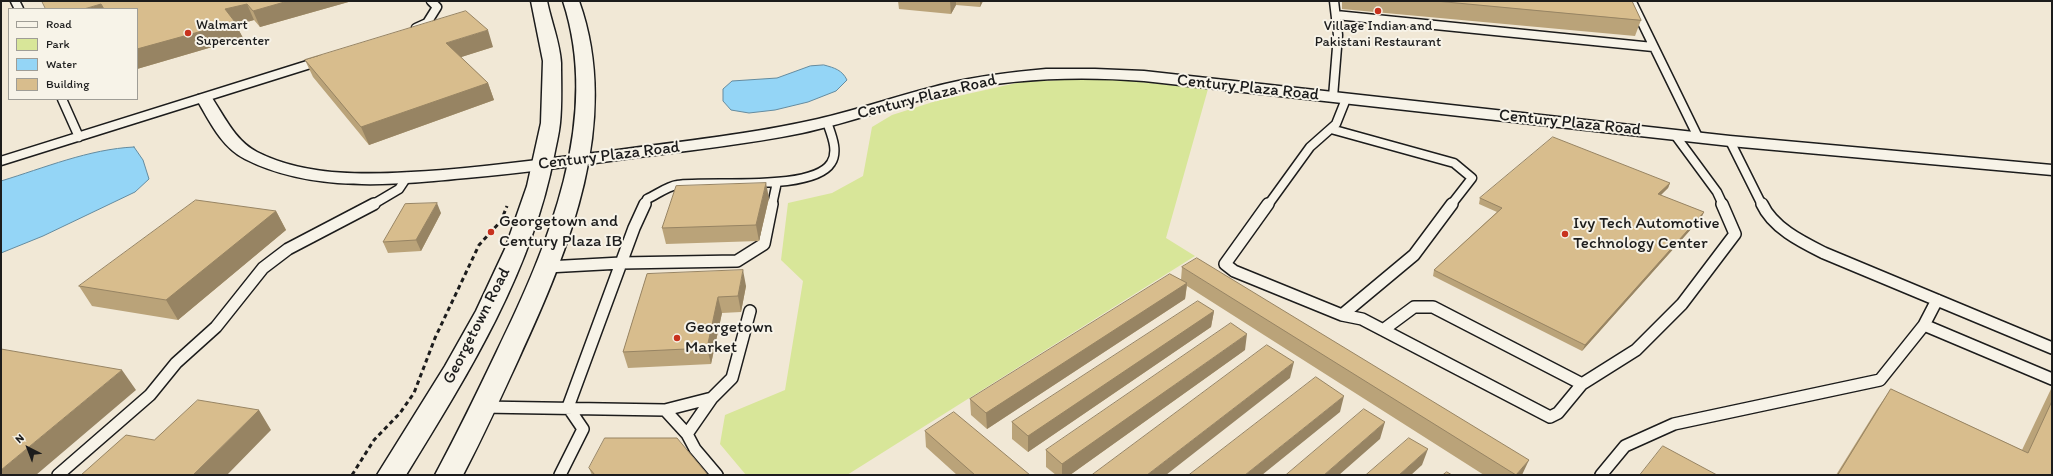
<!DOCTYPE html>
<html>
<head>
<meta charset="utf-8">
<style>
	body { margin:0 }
	#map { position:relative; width:2053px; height:476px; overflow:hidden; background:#f1e8d6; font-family:Itim,sans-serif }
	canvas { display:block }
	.frame { position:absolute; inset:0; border:2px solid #1c1c1c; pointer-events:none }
	.legend { position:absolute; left:8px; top:8px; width:130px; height:92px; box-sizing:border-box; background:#f7f3e8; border:1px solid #9f9d96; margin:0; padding:5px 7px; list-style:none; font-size:12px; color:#1c1c1c }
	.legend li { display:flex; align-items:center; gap:8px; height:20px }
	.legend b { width:20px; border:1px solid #9f9d96 }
	.north { position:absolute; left:8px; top:428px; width:40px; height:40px; -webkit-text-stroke:3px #f7f3e8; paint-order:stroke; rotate:318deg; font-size:11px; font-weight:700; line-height:16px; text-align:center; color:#1c1c1c }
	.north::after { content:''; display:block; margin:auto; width:14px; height:18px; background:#1c1c1c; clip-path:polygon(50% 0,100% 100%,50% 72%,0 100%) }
</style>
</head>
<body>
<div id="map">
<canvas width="2053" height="476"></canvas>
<div class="frame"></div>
<ul class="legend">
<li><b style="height:5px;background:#f7f3e8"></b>Road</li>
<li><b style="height:11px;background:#d8e699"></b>Park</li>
<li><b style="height:11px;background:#94d5f6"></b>Water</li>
<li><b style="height:11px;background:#d8bd8d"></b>Building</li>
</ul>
<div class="north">N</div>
</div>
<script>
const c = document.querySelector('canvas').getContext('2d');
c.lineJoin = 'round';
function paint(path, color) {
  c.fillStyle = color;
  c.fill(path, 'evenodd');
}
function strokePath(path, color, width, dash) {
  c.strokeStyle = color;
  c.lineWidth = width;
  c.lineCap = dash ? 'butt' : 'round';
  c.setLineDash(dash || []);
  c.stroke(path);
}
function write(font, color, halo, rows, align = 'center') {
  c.font = font + ' Itim,sans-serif';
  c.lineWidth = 4;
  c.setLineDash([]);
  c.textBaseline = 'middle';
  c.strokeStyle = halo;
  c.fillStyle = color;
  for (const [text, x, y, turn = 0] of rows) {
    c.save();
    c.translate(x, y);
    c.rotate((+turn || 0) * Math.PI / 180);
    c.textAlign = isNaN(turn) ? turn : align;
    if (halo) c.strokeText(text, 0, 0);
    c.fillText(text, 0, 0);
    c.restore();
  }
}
paint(new Path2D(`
	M 1102,78 L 1208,89 L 1166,238 L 1195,256 L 847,475 L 746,475 L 720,444 L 725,415 L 785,390 L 803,281 L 781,260 L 788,203 L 832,193 L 863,176 L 872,127 L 892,115 L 936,101 L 1021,82 Z`), '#d8e699');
const water = new Path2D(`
	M 824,65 C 835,68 842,70 847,80 L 836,91 L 808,102 L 775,110 L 749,113 L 731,110 L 723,101 L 723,89 L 732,81 L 777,78 L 810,66 Z
	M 134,147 L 143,160 L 149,179 L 135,192 L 43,236 L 1,253 L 1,181 C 44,168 89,149 134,147 Z`);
paint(water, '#94d5f6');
strokePath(water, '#648b9f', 1);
const serviceFar1 = new Path2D(`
	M 15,1 L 19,9
	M 1622,1 L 1632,2 L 1698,137
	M 1336,15 L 1653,47
	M 416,28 L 427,23 L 437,7 L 431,1
	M 1333,97 L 1338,35 L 1334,1
	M 62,99 L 79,137
	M 1331,129 L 1454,163 L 1472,178 L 1451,205
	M 1675,135 L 1717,192 L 1723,205
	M 1730,141 L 1762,205
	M 1,161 L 320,61
	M 372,205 L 399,189 L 407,177
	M 644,205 L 647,199 C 656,195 668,186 677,185 C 710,180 813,192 831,163 C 839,151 831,134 827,122
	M 772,205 L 777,182
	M 1268,205 L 1310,147 L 1336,124 L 1346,99`);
const service = new Path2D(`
	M 1268,204 L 1225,264 L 1234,271 L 1342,315 L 1362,319 L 1550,417 L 1558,413 L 1582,384 L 1636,350 L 1682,304 L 1735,234 L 1722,204
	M 1762,204 C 1773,228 1802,242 1824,253 L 2052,348
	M 547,267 L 621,263 L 737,261 L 764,244 L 772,204
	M 1937,300 L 1924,325 L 2052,379
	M 1342,315 L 1414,255 L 1452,204
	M 1383,330 L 1414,307 L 1433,307 L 1582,384
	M 482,407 L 665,410 L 687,434
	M 665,410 L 712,398
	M 58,475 L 150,395 L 176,363 L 216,327 L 263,268 L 288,249 L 374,204
	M 560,475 L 583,429 L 568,407 L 634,228 L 645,204
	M 717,475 L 695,449 L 687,434 L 712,398 L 732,378 L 750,311
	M 1601,475 L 1625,446 L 1674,424 L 1880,380 L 1924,325`);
const minor = new Path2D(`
	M 1046,69 L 1095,69 L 1144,71 L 1730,136 L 2052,165 L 2052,175 L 1730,146 L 1144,81 C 1079,76 1014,78 951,92 C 901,104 852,122 802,133 C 748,144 693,150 639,157 C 582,165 524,173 466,178 C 394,185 312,193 245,159 C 221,147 209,120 196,98 L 198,95 L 210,95 C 224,115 234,140 257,152 C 312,180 383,174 443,170 C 502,165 560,157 618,150 C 685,141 752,134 818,119 C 861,109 903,94 945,84 C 978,76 1012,72 1046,69 Z`);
const secondary = new Path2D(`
	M 531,1 L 547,1 C 551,21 560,43 561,63 C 561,83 562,104 560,123 C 559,134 556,145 554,156 C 532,272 467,376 406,475 L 377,475 L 445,366 L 476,311 L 505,249 L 527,186 L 541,123 L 543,61 Z
	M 563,1 L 579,1 C 622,121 569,250 519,358 C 501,397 483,437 463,475 L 435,475 C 457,434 477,393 497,351 C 548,246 602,119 563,1 Z`);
strokePath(serviceFar1, '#1c1c1c', 11);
strokePath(service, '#1c1c1c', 14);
strokePath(minor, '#1c1c1c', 3);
strokePath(secondary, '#1c1c1c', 3);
strokePath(new Path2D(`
	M 352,475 L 374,440 L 400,413 L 414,393 L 435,338 L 479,245 L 501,221 L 507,206`), '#1c1c1c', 3, [4.5, 3.5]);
strokePath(serviceFar1, '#f7f3e8', 8);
strokePath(service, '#f7f3e8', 11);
paint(minor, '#f7f3e8');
paint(secondary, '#f7f3e8');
paint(new Path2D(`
	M 42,1 L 352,1 L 260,27 L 254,20 L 236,25 L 243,38 L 137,69 L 137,9 Z
	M 898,1 L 983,1 L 980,7 L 956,5 L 951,14 L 899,9 Z
	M 1342,1 L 1632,1 L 1641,20 L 1635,36 L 1342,9 Z
	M 493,47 L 461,57 L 488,83 L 494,100 L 369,145 L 313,77 L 305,60 Z
	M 1670,183 L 1668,188 L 1660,195 L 1704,212 L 1701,218 L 1582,351 L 1433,276 L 1434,270 L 1497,212 L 1479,204 L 1480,198 Z
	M 769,198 L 759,241 L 666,244 L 662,228 Z
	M 276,211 L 286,230 L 178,320 L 92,306 L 79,286 Z
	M 441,213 L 421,251 L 388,253 L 383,242 Z
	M 1182,267 L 1522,475 L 1484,475 L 1187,286 L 1185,299 L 987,429 L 971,415 L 970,399 L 1181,280 Z
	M 647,274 L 746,286 L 741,312 L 722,313 L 711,364 L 628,368 L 623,352 Z
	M 1214,311 L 1211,327 L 1028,452 L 1012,439 L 1012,422 Z
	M 1245,350 L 1070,475 L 1056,475 L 1046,467 L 1046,450 Z
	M 2052,388 L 2052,475 L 1836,475 L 1877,409 L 1891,389 L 2022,450 L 2051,389 Z
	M 925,431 L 1030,475 L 957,475 L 926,447 Z
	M 589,468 L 708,475 L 592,475 Z`), '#baa379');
paint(new Path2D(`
	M 288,1 L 352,1 L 260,27 L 253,11 Z
	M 950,1 L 956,1 L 956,5 L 951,14 Z
	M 980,1 L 983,1 L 980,7 Z
	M 101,4 L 104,9 L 84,9 Z
	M 247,4 L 254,20 L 236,25 L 243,38 L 137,69 L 137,49 L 225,9 Z
	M 488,30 L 493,47 L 452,60 L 446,43 Z
	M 488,83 L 494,100 L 369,145 L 361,127 Z
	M 766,183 L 769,198 L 759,241 L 756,225 Z
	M 1670,183 L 1668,188 L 1656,200 L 1658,194 Z
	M 437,203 L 441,213 L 421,251 L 416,240 Z
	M 276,211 L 286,230 L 178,320 L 166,300 Z
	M 1704,212 L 1701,218 L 1582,351 L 1585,345 Z
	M 743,270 L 746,286 L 741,312 L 738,296 Z
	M 1187,283 L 1185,299 L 987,429 L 986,413 Z
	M 718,297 L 722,313 L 711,364 L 707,348 Z
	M 1214,311 L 1211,327 L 1028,452 L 1028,436 Z
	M 1247,334 L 1245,350 L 1070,475 L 1062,475 L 1062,464 Z
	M 1294,362 L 1290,378 L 1166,475 L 1147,475 Z
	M 122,370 L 136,390 L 36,475 L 1,475 L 1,470 Z
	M 1344,396 L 1340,412 L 1262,475 L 1245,475 Z
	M 259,410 L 271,430 L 227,475 L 193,475 Z
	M 1385,422 L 1380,439 L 1339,475 L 1324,475 Z
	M 1428,449 L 1422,465 L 1411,475 L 1399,475 Z
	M 1529,460 L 1522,475 L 1516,475 Z`), '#978463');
const building = new Path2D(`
	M 42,1 L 288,1 L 253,11 L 247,4 L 225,9 L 235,22 L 137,49 L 137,9 L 104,9 L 101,4 L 84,9 L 46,9 Z
	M 1436,1 L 1632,1 L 1641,20 Z
	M 466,11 L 488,30 L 446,43 L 488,83 L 361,127 L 305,60 Z
	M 1553,137 L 1670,183 L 1658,194 L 1704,212 L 1585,345 L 1434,270 L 1502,208 L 1480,198 Z
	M 766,183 L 756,225 L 662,228 L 676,186 Z
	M 196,200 L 276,211 L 166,300 L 79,286 Z
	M 437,203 L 416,240 L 383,242 L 405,204 Z
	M 1197,258 L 1529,460 L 1516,475 L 1182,267 Z
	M 743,270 L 738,296 L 718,297 L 707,348 L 623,352 L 647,274 Z
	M 1170,274 L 1187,283 L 986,413 L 970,399 Z
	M 1198,301 L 1214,311 L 1028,436 L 1012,422 Z
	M 1231,323 L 1247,334 L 1062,464 L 1046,450 Z
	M 1267,345 L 1294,362 L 1147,475 L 1092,475 Z
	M 1,349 L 122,370 L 1,470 Z
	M 1316,377 L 1344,396 L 1245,475 L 1189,475 Z
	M 1891,389 L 2028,453 L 2052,401 L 2052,475 L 1838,475 Z
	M 198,400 L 259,410 L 193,475 L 81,475 L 126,435 L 154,440 Z
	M 1364,409 L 1385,422 L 1324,475 L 1286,475 Z
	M 954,412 L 1030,475 L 975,475 L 925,431 Z
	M 605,438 L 677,438 L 708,475 L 595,475 L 589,468 Z
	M 1409,438 L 1428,449 L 1399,475 L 1366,475 Z
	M 1663,446 L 1717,475 L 1640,475 Z
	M 1447,472 L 1452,475 L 1443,475 Z`);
paint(building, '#d8bd8d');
strokePath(building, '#978463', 1);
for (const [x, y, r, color] of [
	[1378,11,4,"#c8321e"],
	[188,33,4,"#c8321e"],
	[491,232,4,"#c8321e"],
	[1565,234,4,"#c8321e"],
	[677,338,4,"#c8321e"]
]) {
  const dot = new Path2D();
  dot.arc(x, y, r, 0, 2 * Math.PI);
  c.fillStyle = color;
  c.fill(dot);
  strokePath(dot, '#f7f3e8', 1.5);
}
write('14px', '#1c1c1c', '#f7f3e8', [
	["Walmart",196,25],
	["Supercenter",196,41],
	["Village Indian and",1378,26,"center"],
	["Pakistani Restaurant",1378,42,"center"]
], 'left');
write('17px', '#1c1c1c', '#f7f3e8', [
	["Century Plaza Road",1248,88,6],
	["Century Plaza Road",927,97,-14],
	["Century Plaza Road",1570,123,6],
	["Century Plaza Road",609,156,-7],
	["Georgetown Road",477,326,-63]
]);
write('17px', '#1c1c1c', '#f7f3e8', [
	["Georgetown and",499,222],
	["Century Plaza IB",499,242],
	["Ivy Tech Automotive",1573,224],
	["Technology Center",1573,244],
	["Georgetown",685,328],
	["Market",685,348]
], 'left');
</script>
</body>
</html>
